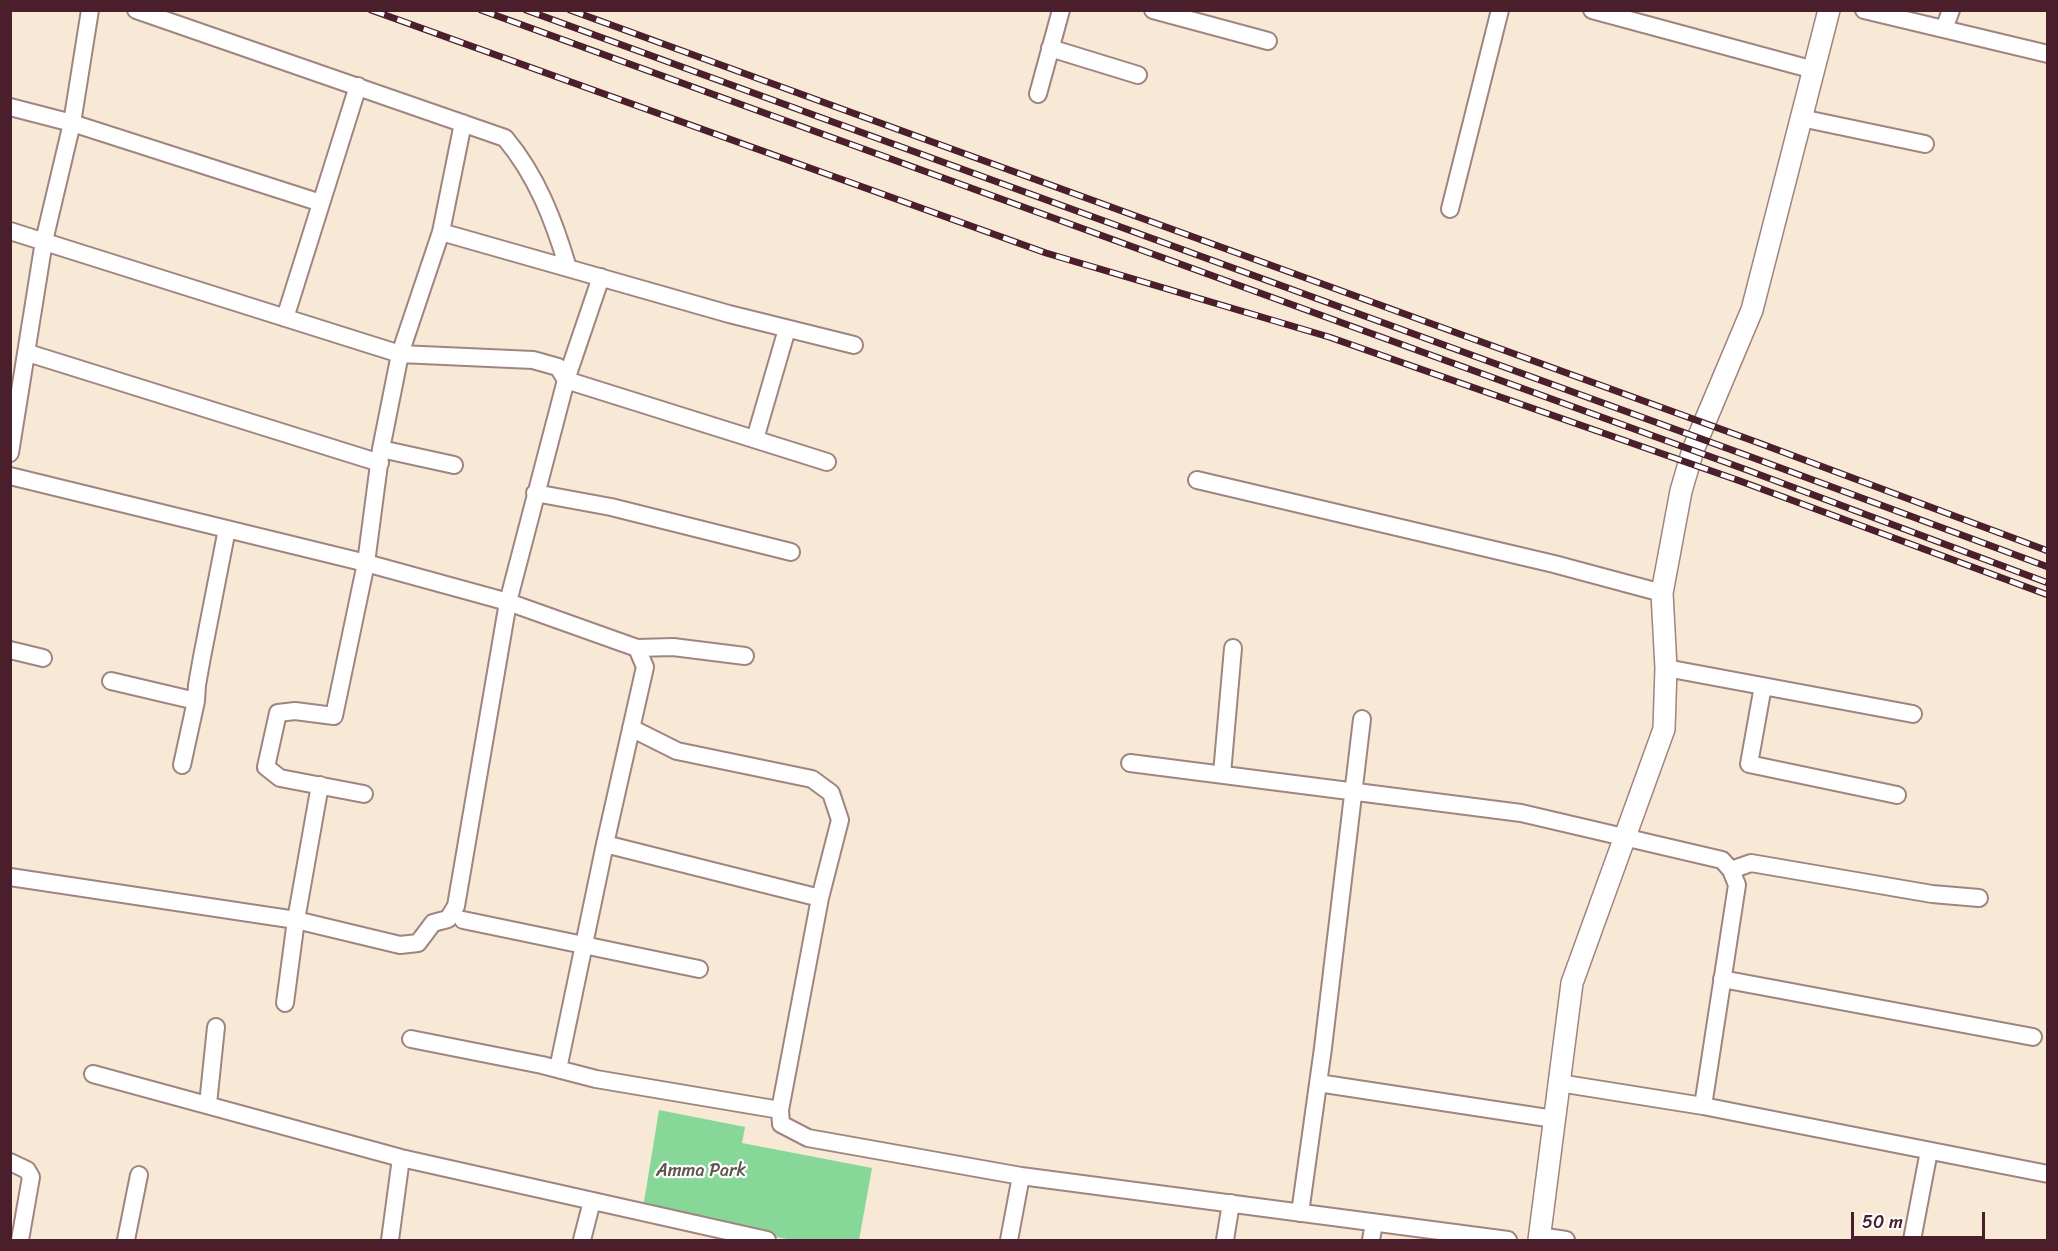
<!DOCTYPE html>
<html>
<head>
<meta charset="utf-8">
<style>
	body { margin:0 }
	#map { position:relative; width:2058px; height:1251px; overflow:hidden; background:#f7e9d5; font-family:Sriracha,sans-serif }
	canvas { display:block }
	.frame { position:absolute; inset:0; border:12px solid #4a1f2b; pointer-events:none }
	.scale { position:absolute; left:1851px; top:1212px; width:134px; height:27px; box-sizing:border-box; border:3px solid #4a1f2b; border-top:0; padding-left:8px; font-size:18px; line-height:21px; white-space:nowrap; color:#4a1f2b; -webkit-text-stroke:4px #fff; paint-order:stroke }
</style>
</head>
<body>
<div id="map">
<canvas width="2058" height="1251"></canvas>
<div class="frame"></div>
<div class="scale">50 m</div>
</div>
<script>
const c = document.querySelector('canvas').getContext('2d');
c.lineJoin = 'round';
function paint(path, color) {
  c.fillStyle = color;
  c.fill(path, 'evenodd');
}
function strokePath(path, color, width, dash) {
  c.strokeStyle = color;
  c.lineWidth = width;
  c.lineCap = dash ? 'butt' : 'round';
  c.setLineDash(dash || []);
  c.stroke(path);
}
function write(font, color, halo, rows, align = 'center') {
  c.font = font + ' Sriracha,sans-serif';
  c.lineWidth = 4.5;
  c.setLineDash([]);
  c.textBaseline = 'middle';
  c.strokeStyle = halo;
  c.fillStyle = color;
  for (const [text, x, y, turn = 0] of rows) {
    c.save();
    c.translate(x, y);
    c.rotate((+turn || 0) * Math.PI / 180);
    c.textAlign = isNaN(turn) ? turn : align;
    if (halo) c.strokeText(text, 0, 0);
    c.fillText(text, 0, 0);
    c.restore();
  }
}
paint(new Path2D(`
	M 659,1110 L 745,1127 L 742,1143 L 872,1168 L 859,1240 L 793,1240 L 725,1228 L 643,1208 Z`), '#86d798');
const minor = new Path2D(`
	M 136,10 L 505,138 C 537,176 554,221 568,268
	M 1153,10 L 1268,41
	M 1592,10 L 1814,70
	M 1864,10 L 2048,54
	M 1944,29 L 1951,10
	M 1050,48 L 1138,75
	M 1038,94 L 1061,10
	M 10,107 L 72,123 L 321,203
	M 1801,118 L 1925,144
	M 1450,209 L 1500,10
	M 10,231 L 400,354 L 533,360 L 558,367 L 566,380 L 827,462
	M 441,232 L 729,314 L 854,345
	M 285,318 L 358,86
	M 28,353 L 380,463
	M 755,439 L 787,329
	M 381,449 L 454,465
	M 10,453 L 44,241 L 72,123 L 90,10
	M 10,476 L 366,563 L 508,602 L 637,648 L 645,667 L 605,844 L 558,1069
	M 1197,480 L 1554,564 L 1662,593
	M 535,493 L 611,507 L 791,552
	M 637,648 L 673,647 L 745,656
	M 10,650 L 43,658
	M 1666,668 L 1913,714
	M 111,681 L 196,701
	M 1763,686 L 1749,764 L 1897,795
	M 631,728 L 677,751 L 812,779 L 831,793 L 840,820 L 820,898 L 780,1110 L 781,1124 L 808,1138 L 1021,1176
	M 1130,763 L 1521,813 L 1722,860 L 1731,870 L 1737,885 L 1703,1106 L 1559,1083
	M 182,765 L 196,701 L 197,685 L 202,657 L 227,529
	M 1222,774 L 1233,648
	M 364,794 L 280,778 L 266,767 L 278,713 L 295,711 L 334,716 L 366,563 L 381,449 L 400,354 L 441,232 L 463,123
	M 605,844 L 820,898
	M 1731,870 L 1751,863 L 1932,894 L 1979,898
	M 10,877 L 296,920 L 400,945 L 418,943 L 433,923 L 448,919 L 456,906 L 508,602 L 566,380 L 601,277
	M 463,920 L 699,969
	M 1722,979 L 2033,1037
	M 285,1003 L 296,920 L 320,785
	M 411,1039 L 542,1065 L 596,1079 L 780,1110
	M 93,1074 L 401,1158 L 767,1240
	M 1318,1083 L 1554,1119
	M 208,1104 L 216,1027
	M 1703,1106 L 2048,1174
	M 10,1162 L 27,1170 L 31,1177 L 20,1240
	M 1300,1213 L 1323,1048 L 1362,719
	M 1539,1236 L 1566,1240
	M 126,1240 L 139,1175
	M 390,1240 L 401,1158
	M 582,1240 L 592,1201
	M 1009,1240 L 1021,1176 L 1508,1240
	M 1225,1240 L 1231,1203
	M 1371,1240 L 1374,1223
	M 1912,1240 L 1929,1151`);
const tertiary = new Path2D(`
	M 1539,1240 L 1572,983 L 1664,729 L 1666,668 L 1662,593 L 1681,491 L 1693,450 L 1752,310 L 1829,10`);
strokePath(minor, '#a08480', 20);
strokePath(tertiary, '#a08480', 24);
strokePath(minor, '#fff', 16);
strokePath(tertiary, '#fff', 21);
const rail = new Path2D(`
	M 371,10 L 1046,253 L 1329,337 L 1740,481 L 2048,595
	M 481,10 L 1747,470 L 2048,583
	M 526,10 L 1751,457 L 2048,567
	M 570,10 L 1759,443 L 2048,551`);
strokePath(rail, '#4a1f2b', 7);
strokePath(rail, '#fff', 4.5, [14]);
write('18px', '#5c564c', '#fff', [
	["Amma Park",701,1171]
]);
</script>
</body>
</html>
